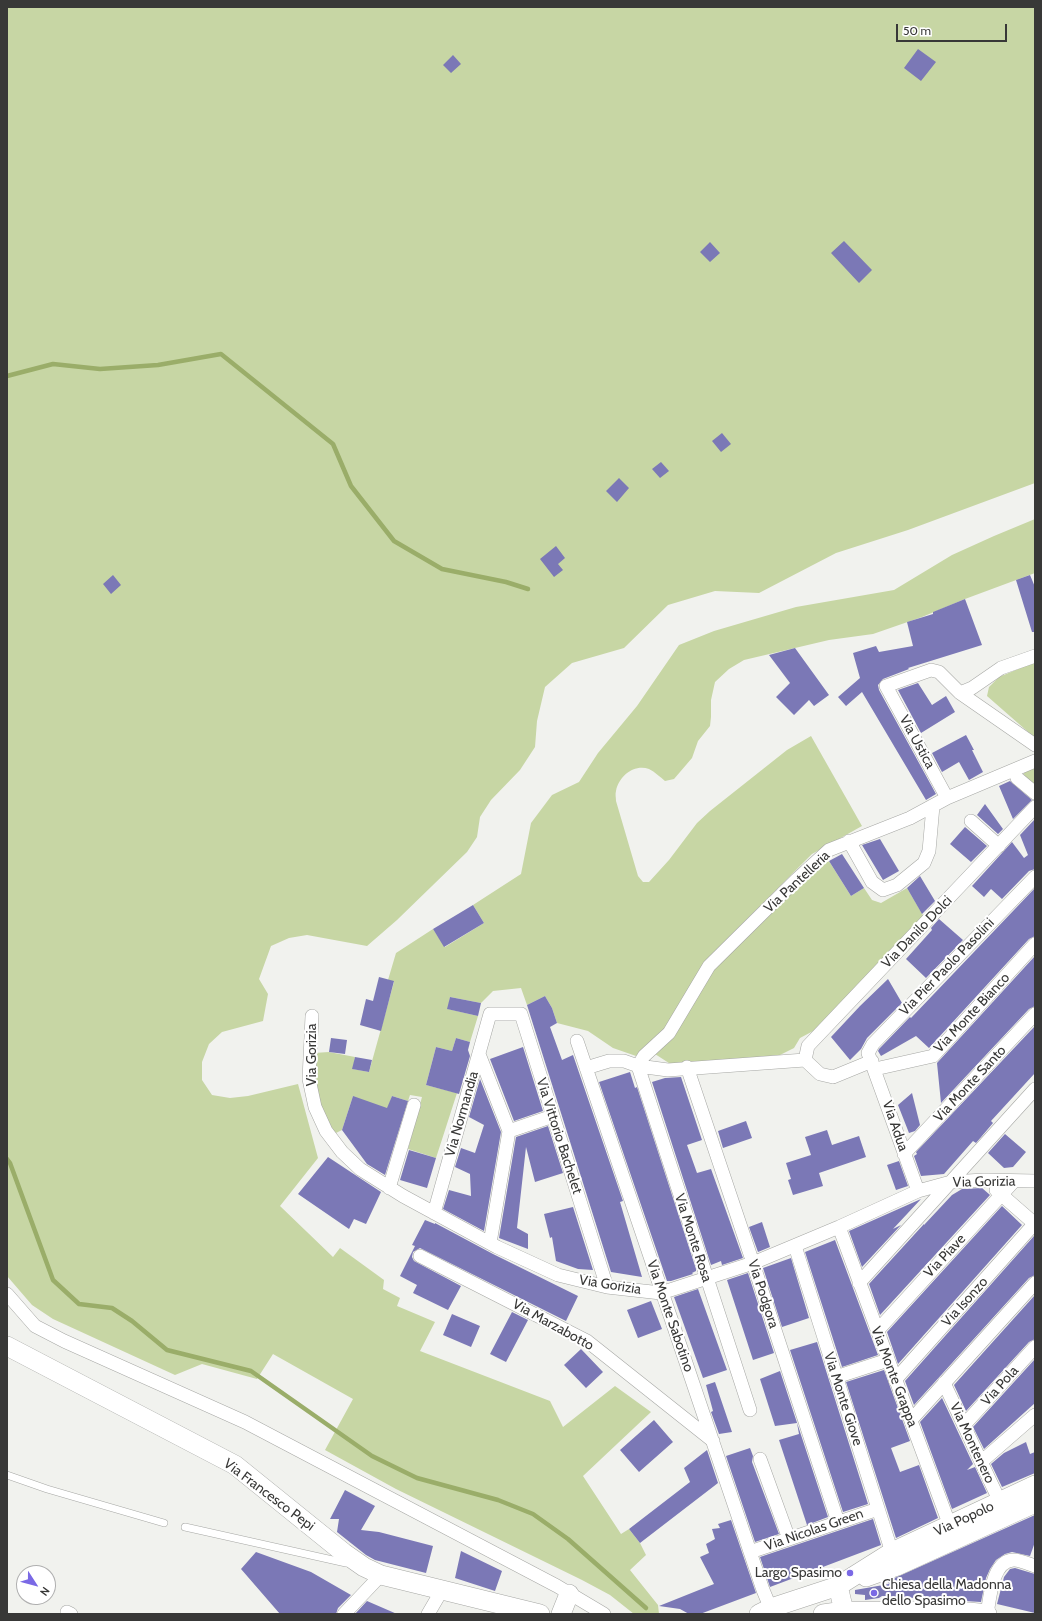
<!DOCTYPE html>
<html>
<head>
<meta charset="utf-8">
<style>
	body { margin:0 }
	#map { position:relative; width:1042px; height:1621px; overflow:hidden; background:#f1f2ee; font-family:Cabin,sans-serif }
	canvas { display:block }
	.frame { position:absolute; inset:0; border:8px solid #383837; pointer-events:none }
	.north { position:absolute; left:16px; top:1565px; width:40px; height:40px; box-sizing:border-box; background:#fff; border:1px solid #afafaf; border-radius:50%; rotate:126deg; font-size:11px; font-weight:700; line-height:16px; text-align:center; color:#383837 }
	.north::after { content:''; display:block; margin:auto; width:14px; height:18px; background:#7a69e5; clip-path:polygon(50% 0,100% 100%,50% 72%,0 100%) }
	.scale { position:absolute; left:896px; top:24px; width:111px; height:18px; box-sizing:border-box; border:2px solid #383837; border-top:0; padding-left:5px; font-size:12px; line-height:14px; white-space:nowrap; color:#383837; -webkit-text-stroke:3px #fff; paint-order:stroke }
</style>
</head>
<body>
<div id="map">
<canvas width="1042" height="1621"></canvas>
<div class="frame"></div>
<div class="north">N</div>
<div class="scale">50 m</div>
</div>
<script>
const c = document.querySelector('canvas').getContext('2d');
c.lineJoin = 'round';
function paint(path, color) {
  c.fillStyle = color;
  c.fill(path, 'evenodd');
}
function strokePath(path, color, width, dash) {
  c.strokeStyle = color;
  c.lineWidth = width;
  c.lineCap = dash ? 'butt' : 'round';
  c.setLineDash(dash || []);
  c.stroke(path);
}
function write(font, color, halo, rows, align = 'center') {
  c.font = font + ' Cabin,sans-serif';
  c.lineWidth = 4;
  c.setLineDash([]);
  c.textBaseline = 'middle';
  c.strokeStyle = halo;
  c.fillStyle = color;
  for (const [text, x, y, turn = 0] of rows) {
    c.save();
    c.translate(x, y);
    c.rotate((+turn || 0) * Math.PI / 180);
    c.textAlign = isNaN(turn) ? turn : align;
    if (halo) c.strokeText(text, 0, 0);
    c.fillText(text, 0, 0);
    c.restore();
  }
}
paint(new Path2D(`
	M 7,7 L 1035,7 L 1035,483 L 908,530 L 836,553 L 759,593 L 715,591 L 668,605 L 624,648 L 572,663 L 545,687 L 537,721 L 535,747 L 520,770 L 491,800 L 480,817 L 477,837 L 467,852 L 397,920 L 367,946 L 307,935 L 289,938 L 271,946 L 259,979 L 268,994 L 263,1021 L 222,1032 L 209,1044 L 202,1062 L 202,1080 L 212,1095 L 230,1098 L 248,1096 L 298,1084 L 318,1158 L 280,1206 L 333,1257 L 340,1248 L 384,1280 L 383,1289 L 400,1298 L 397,1306 L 435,1322 L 420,1351 L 550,1401 L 563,1427 L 615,1386 L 651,1412 L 583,1476 L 621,1534 L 629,1529 L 640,1543 L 646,1555 L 630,1570 L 658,1605 L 659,1614 L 634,1614 L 610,1595 L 582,1580 L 396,1489 L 325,1450 L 353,1399 L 273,1354 L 257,1379 L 202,1364 L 175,1375 L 53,1319 L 32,1305 L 7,1276 Z
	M 1035,519 L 1035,573 L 965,599 L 922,617 L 873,634 L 829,640 L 744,660 L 729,669 L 715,682 L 711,700 L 711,717 L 710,726 L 698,741 L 692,758 L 674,779 L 665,781 C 660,777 655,772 649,769 C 634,764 619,776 616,791 C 615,794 616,798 616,801 L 638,876 L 643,882 L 649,882 L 669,860 L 697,823 L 710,811 L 787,750 L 811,736 L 862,826 L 812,854 L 705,961 L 663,1031 L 636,1056 L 613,1048 L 588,1031 L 557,1023 L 552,1008 L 545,996 L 527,1005 L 521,988 L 493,991 L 481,1003 L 450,997 L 448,1009 L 478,1016 L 470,1042 L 456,1038 L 452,1051 L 436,1047 L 426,1085 L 457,1093 L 436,1158 L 408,1149 L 422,1097 L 410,1095 L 408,1101 L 392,1096 L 370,1161 L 353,1096 L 342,1130 L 334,1134 L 318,1103 L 314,1073 L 314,1053 L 329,1052 L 355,1057 L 353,1069 L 369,1072 L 394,982 L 388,980 L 396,953 L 433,929 L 445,947 L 484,923 L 473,905 L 521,874 L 531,823 L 552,795 L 579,782 L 598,753 L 637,706 L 679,645 L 714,631 L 796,607 L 894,590 L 952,555 L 994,536 Z
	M 1035,662 L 1035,738 L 987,696 L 989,687 L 999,677 Z
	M 1035,768 L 1035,787 L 1026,779 L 1023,772 Z
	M 829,861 L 851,896 L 864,888 L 872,900 L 881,903 L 907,888 L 924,917 L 817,1029 L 800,1038 L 794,1048 L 780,1055 L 672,1065 L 655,1054 L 714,967 L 822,863 Z`), '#c7d6a4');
strokePath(new Path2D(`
	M 7,376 L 53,364 L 100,369 L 158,365 L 221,354 L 333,444 L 351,486 L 394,541 L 442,569 L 506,582 L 528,589
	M 7,1159 L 10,1163 L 53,1280 L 79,1304 L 112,1308 L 132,1321 L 167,1350 L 251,1371 L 372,1456 L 417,1478 L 498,1500 L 533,1514 L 568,1539 L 646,1608`), '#9aad69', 4.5);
paint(new Path2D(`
	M 918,49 L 936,62 L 921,81 L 904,68 Z
	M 453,55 L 461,64 L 451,73 L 443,65 Z
	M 844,241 L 872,270 L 859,283 L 831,253 Z
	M 710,242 L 720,253 L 710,262 L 700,252 Z
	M 722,433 L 731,444 L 721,452 L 712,441 Z
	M 661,462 L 669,471 L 660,478 L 652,469 Z
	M 619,478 L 629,488 L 617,502 L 606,491 Z
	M 556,546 L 565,558 L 558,564 L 563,570 L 554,577 L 540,559 Z
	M 113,575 L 121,585 L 111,594 L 103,584 Z
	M 1030,575 L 1035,587 L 1035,632 L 1032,632 L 1016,580 Z
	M 965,599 L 982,645 L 908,668 L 909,669 L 883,679 L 878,685 L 879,690 L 936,794 L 926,800 L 862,692 L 846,706 L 838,697 L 860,678 L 853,653 L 876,646 L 879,652 L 913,646 L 907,622 L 933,614 L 933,612 Z
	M 795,648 L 829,695 L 814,706 L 809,700 L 794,715 L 776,697 L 790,683 L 769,655 Z
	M 918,683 L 932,705 L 946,696 L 955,712 L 921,733 L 898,690 Z
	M 966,735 L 974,750 L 972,750 L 983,772 L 969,780 L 959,762 L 942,772 L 932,753 Z
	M 1010,781 L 1032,800 L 1013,819 L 999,786 Z
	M 985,804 L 1003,829 L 998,834 L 977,815 Z
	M 1035,819 L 1035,869 L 1029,871 L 1002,899 L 991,889 L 984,897 L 972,886 L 1012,842 L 1024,858 L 1028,855 L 1020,835 Z
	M 965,827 L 987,846 L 971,862 L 950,844 Z
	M 880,839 L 899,871 L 883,880 L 862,845 Z
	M 842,854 L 864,888 L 851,896 L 829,861 Z
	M 920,876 L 935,901 L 922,914 L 907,888 Z
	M 1035,888 L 1035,936 L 1029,939 L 929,1048 L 916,1036 L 881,1056 L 878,1051 L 879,1049 L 910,1017 L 911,1018 Z
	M 473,905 L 484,923 L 444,947 L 433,929 Z
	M 939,919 L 963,940 L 926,978 L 906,959 L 932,930 L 931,928 Z
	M 1035,956 L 1035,1006 L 1029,1009 L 941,1103 L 937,1063 Z
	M 379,977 L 394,981 L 381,1031 L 360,1025 L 366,999 L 373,1001 Z
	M 888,979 L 902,1003 L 867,1038 L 861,1049 L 850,1060 L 831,1037 L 860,1006 Z
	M 545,996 L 552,1008 L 557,1023 L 550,1027 L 562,1060 L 573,1055 L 623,1201 L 620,1202 L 642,1277 L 611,1272 L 527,1005 Z
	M 450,997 L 481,1003 L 478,1016 L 447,1009 Z
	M 1035,1026 L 1035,1073 L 991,1121 L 993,1123 L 976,1143 L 973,1141 L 944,1174 L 921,1176 L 914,1156 L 917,1154 L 916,1152 Z
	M 331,1038 L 347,1040 L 345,1054 L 329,1052 Z
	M 456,1038 L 470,1042 L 468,1050 L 470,1056 L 459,1094 L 426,1085 L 436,1047 L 452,1051 Z
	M 523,1047 L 543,1111 L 514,1121 L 490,1059 Z
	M 355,1057 L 372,1060 L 369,1072 L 352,1069 Z
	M 630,1072 L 635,1088 L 637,1087 L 696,1269 L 696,1271 L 692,1273 L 693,1274 L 671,1281 L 667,1281 L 599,1082 Z
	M 681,1077 L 702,1140 L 687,1145 L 697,1173 L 711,1169 L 743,1258 L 722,1265 L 721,1261 L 711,1265 L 652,1082 L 665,1078 Z
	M 480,1079 L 501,1132 L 484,1231 L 443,1209 L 449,1190 L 471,1196 L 470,1174 L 455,1167 L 461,1148 L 475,1153 L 484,1125 L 469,1117 Z
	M 912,1093 L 920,1125 L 915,1131 L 909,1133 L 898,1105 Z
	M 353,1096 L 387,1108 L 392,1096 L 408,1101 L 385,1175 L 367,1164 L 342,1130 Z
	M 746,1121 L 752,1138 L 723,1148 L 718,1131 Z
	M 548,1126 L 563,1173 L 535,1182 L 526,1147 L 517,1228 L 528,1234 L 528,1249 L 499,1238 L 516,1137 Z
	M 827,1130 L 832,1145 L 859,1136 L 866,1157 L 819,1173 L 823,1186 L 793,1195 L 788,1180 L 791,1179 L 786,1163 L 811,1155 L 805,1137 Z
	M 1005,1134 L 1026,1152 L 1013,1167 L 1004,1168 L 988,1153 Z
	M 409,1150 L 436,1158 L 427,1188 L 400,1180 Z
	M 328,1157 L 381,1192 L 366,1224 L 354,1219 L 349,1229 L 298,1194 Z
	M 899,1161 L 908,1186 L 896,1190 L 887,1165 Z
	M 982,1188 L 990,1195 L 880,1315 L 869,1284 L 924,1224 L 924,1225 L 952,1195 L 962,1189 Z
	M 921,1199 L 893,1229 L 901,1225 L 862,1267 L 849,1231 Z
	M 1002,1206 L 1022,1225 L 898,1364 L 887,1332 Z
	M 573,1207 L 593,1270 L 578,1269 L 556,1261 L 552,1237 L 550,1238 L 544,1214 Z
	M 425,1220 L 435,1224 L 435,1223 L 493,1254 L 578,1296 L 566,1321 L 420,1248 L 413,1252 L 412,1257 L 414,1261 L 461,1286 L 448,1310 L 413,1293 L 417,1285 L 400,1276 L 415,1246 L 412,1245 Z
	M 762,1222 L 770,1247 L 758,1252 L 749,1227 Z
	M 1034,1236 L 1035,1275 L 1029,1278 L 914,1405 L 905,1381 Z
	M 835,1240 L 878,1355 L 842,1367 L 805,1252 Z
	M 791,1258 L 809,1318 L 782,1327 L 763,1268 Z
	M 748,1273 L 774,1353 L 753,1360 L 727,1280 Z
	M 698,1289 L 727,1370 L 703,1378 L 674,1297 Z
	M 1035,1295 L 1035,1339 L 1029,1342 L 966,1411 L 954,1385 Z
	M 651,1301 L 662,1329 L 638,1338 L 627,1310 Z
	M 512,1312 L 528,1320 L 506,1362 L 490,1354 Z
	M 452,1314 L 480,1326 L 471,1347 L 443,1335 Z
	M 817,1342 L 868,1504 L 843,1512 L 790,1350 Z
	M 581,1349 L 603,1372 L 586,1388 L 564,1365 Z
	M 1035,1359 L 1035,1403 L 984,1449 L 973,1427 Z
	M 884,1370 L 910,1441 L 891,1448 L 900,1472 L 919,1465 L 938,1518 L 896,1538 L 846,1382 Z
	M 780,1371 L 828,1517 L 807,1525 L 779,1440 L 799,1434 L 797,1423 L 775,1426 L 760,1379 Z
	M 715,1382 L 732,1432 L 719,1434 L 711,1412 L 713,1411 L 706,1385 Z
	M 942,1398 L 973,1464 L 967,1470 L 975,1467 L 987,1493 L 952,1509 L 920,1422 Z
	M 654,1420 L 673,1442 L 639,1472 L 620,1450 Z
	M 1026,1442 L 1030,1454 L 1035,1452 L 1035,1473 L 1002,1487 L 991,1464 L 1004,1453 Z
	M 750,1448 L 753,1456 L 752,1462 L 779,1534 L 755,1542 L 726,1456 Z
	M 707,1450 L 718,1483 L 640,1543 L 629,1529 L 690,1482 L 684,1468 Z
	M 345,1490 L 375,1506 L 361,1530 L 379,1532 L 433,1546 L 426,1573 L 375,1560 L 366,1555 L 337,1532 L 339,1519 L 330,1519 Z
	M 1035,1515 L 1035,1542 L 1030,1556 L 1012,1552 L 1005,1554 L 996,1560 L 990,1569 L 986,1578 L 981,1602 L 882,1596 L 879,1598 L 865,1600 L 865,1595 L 855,1594 L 855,1590 L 889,1584 L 888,1581 Z
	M 873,1519 L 881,1545 L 770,1587 L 760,1557 Z
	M 731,1520 L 756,1593 L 700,1614 L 689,1614 L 680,1609 L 659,1606 L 714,1584 L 700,1557 L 709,1553 L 706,1544 L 715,1539 L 712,1529 L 720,1528 L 718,1524 Z
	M 461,1551 L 502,1571 L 495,1591 L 455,1578 Z
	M 256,1552 L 311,1572 L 351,1595 L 338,1608 L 336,1614 L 280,1614 L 241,1569 Z
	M 1015,1568 L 1035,1574 L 1035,1613 L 997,1604 L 1004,1577 L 1010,1569 Z
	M 367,1601 L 397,1614 L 355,1614 Z`), '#7b78b6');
const lane = new Path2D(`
	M 7,1475 L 47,1489 L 164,1523
	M 185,1527 L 346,1563`);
const street = new Path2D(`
	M 960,693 L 1035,745
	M 1017,778 L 1035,793
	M 947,798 L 886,686 L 931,670 L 939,672 L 960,693 L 972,688 L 1001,668 L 1035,656
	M 971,821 L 999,846
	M 849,841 L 872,882 L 883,890 L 897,885 L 924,863 L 929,851 L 933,806
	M 312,1016 L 309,1079 L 315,1107 L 326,1131 L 342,1152 L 360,1169 L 403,1196 L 497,1247 L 558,1275 L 607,1287 L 661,1293 L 753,1263 L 839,1227 L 918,1191 L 951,1182 L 984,1180 L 1035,1181
	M 577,1041 L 763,1590 L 773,1614
	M 479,1054 L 509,1131 L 490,1243
	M 805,1060 L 808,1046 L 1035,807
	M 687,1067 L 753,1263 L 838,1522
	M 586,1068 L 609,1061 L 624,1061 L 638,1066 L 668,1070 L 805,1060 L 820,1074 L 833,1077 L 872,1061
	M 875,1069 L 933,1056 L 1035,944
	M 509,1131 L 553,1116
	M 904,1154 L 1035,1014
	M 389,1188 L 414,1105
	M 996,1190 L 1035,1224
	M 918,1191 L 868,1053 L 873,1044 L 1035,877
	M 434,1213 L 490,1014 L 521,1014 L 607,1287
	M 839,1227 L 950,1526
	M 795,1246 L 894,1559
	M 420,1256 L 587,1341 L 713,1441
	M 859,1283 L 1035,1089
	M 7,1294 L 35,1326 L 64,1341 L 245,1422 L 557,1586 L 604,1614
	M 877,1331 L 1014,1181
	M 836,1377 L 888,1360
	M 895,1380 L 1035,1223
	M 944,1383 L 1000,1502
	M 750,1410 L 638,1066 L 644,1056 L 669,1033 L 709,966 L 795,881 L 829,850 L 910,818 L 947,798 L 1035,761
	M 911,1420 L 1035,1283
	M 964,1425 L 1035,1347
	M 760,1459 L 789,1539
	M 981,1462 L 1035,1415
	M 750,1552 L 878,1509
	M 67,1612 L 71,1614
	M 344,1614 L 381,1575
	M 428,1614 L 442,1590
	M 987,1614 C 990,1598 992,1560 1014,1560 C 1020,1560 1029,1564 1035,1566`);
const secondary = new Path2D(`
	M 7,1346 L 235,1465 L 344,1553 L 364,1567 L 381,1575 L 540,1614
	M 866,1577 L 897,1566 L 1035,1503
	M 838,1586 L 892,1552 L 1035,1485
	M 844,1611 L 969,1612 L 987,1614
	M 561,1614 L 569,1594
	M 759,1614 L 771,1608 L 838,1586 L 844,1611 L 823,1614`);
strokePath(lane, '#a6a7a4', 8);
strokePath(street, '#a6a7a4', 14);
strokePath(secondary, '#a6a7a4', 20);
strokePath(lane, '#fff', 7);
strokePath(street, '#fff', 13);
strokePath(secondary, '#fff', 19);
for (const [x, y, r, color] of [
	[850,1573,4,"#7a69e5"],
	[874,1593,4,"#7a69e5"]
]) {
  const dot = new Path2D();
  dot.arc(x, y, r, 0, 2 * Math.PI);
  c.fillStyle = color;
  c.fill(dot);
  strokePath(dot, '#fff', 1.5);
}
write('14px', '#383837', '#fff', [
	["Via Ustica",917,742,61],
	["Via Pantelleria",797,882,-43],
	["Via Danilo Dolci",917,932,-46],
	["Via Pier Paolo Pasolini",947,967,-46],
	["Via Monte Bianco",972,1013,-47],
	["Via Gorizia",312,1055,-90],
	["Via Monte Santo",970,1084,-47],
	["Via Normandia",462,1114,-74],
	["Via Adua",895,1126,71],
	["Via Vittorio Bachelet",559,1136,72],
	["Via Gorizia",984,1182,-1],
	["Via Monte Rosa",693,1238,72],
	["Via Piave",945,1256,-47],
	["Via Gorizia",610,1285,9],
	["Via Podgora",763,1294,72],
	["Via Isonzo",965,1302,-48],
	["Via Monte Sabotino",670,1316,71],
	["Via Marzabotto",553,1325,29],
	["Via Monte Grappa",894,1377,69],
	["Via Pola",1000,1386,-48],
	["Via Monte Giove",843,1399,72],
	["Via Montenero",972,1443,65],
	["Via Francesco Pepi",269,1495,37],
	["Via Popolo",964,1519,-25],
	["Via Nicolas Green",814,1530,-19]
]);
write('14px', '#383837', '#fff', [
	["Largo Spasimo",842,1573],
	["Chiesa della Madonna",882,1585,"left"],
	["dello Spasimo",882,1601,"left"]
], 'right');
</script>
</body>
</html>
